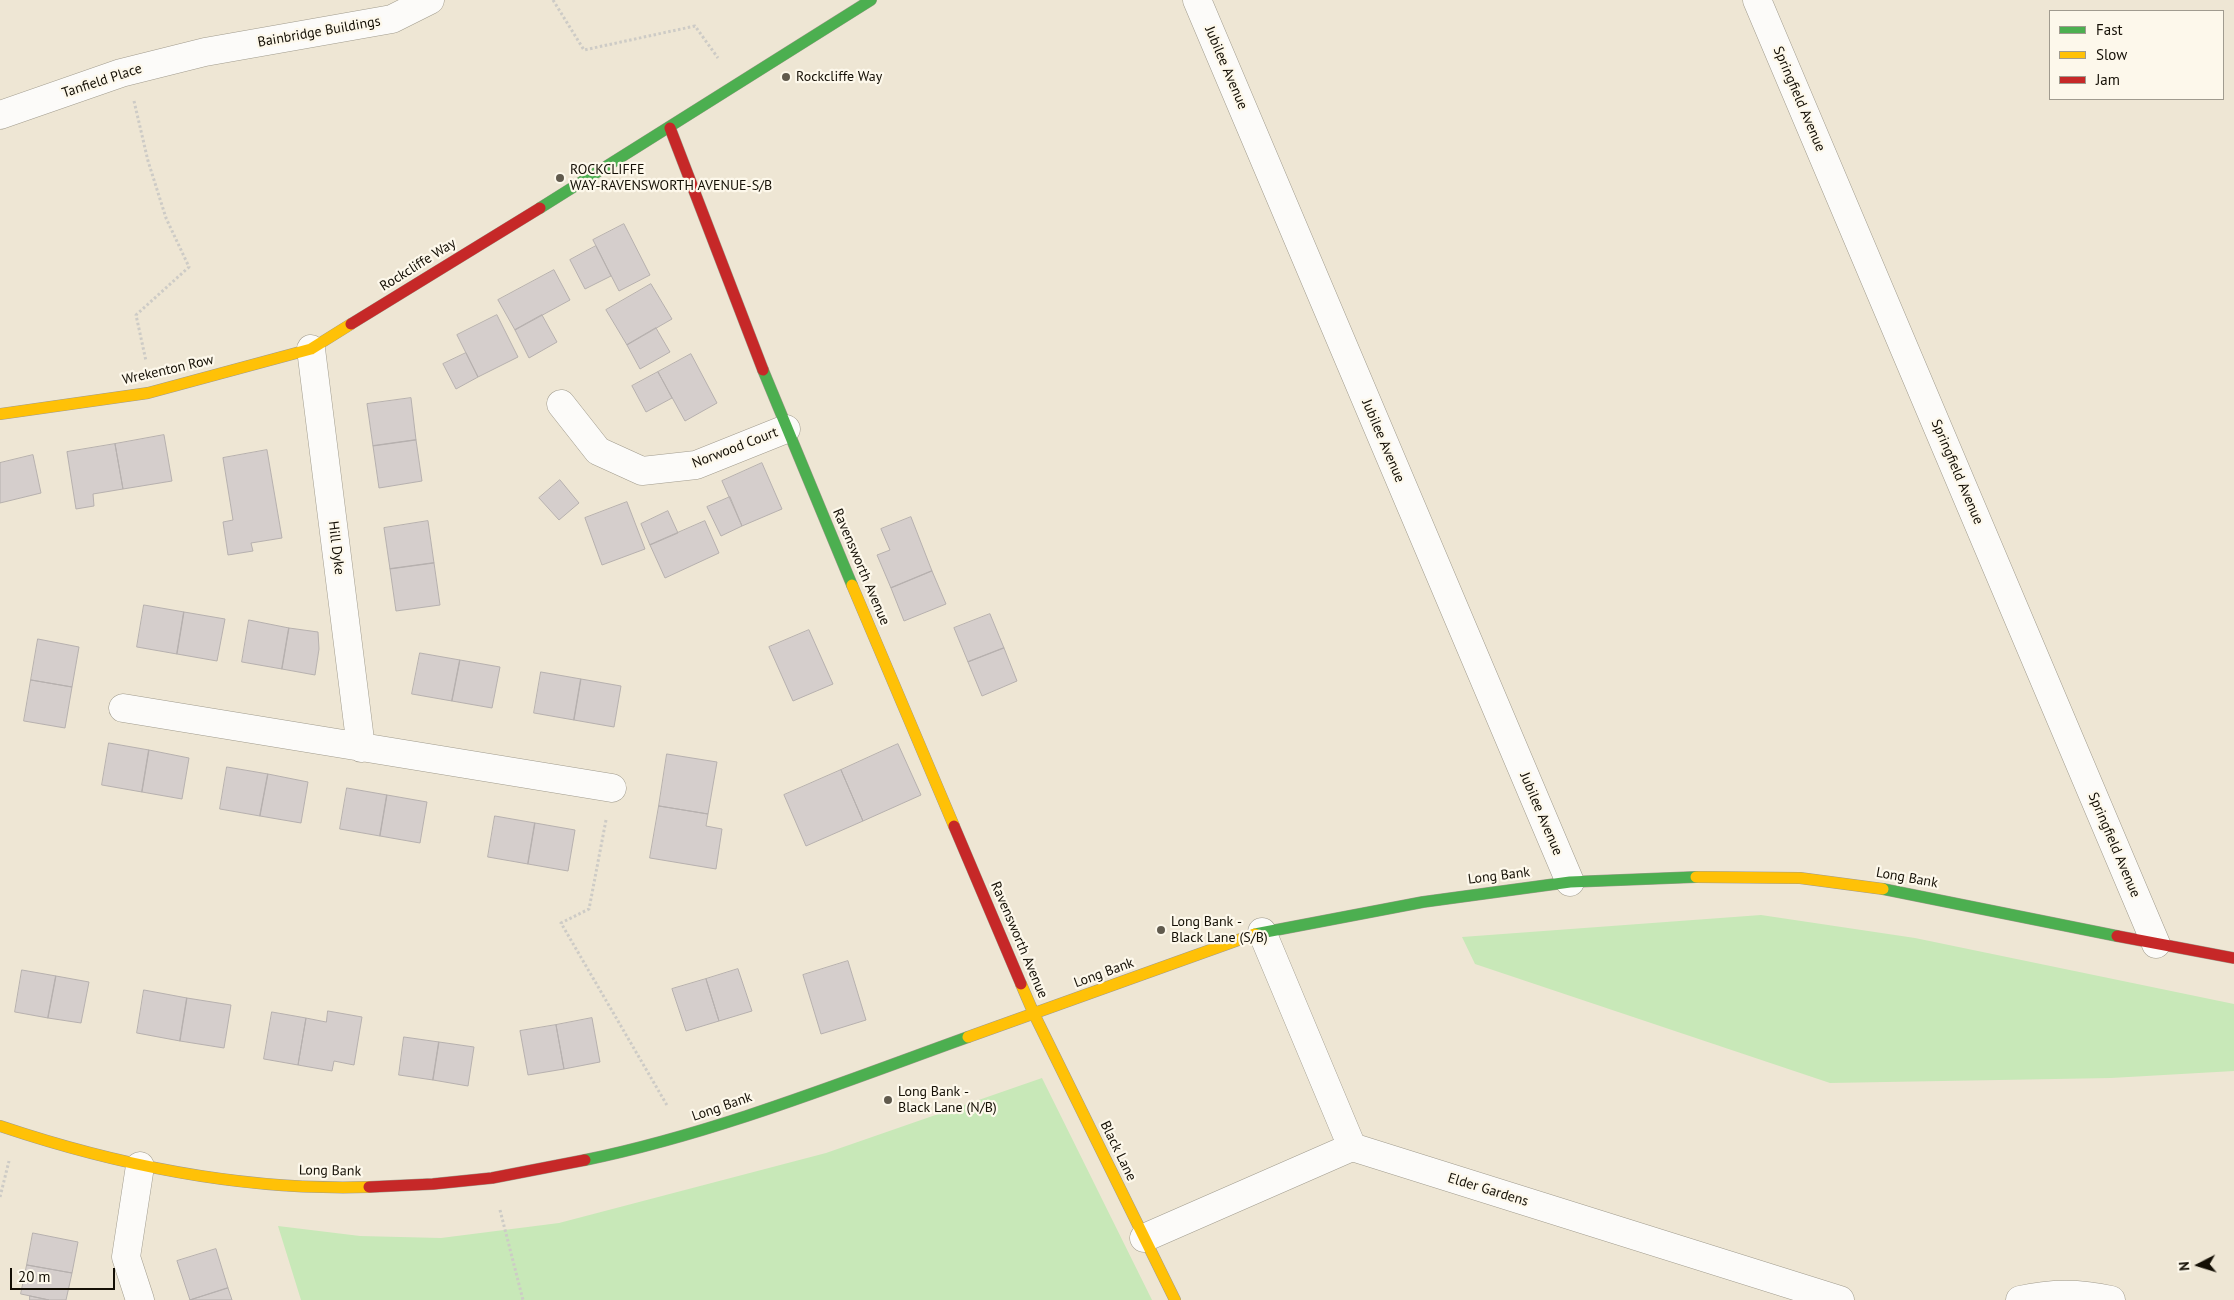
<!DOCTYPE html>
<html>
<head>
<meta charset="utf-8">
<style>
	body { margin:0 }
	#map { position:relative; width:2234px; height:1300px; overflow:hidden; background:#eee6d4; font-family:"PT Sans",sans-serif }
	canvas { display:block }
	.legend { position:absolute; left:2049px; top:10px; width:175px; height:90px; box-sizing:border-box; background:#fdf8eb; border:1px solid #a09b8f; margin:0; padding:6px 9px; list-style:none; font-size:15px; color:#140f05 }
	.legend li { display:flex; align-items:center; gap:10px; height:25px }
	.legend b { width:25px; border:1px solid #a09b8f }
	.north { position:absolute; left:2174px; top:1240px; width:50px; height:50px; -webkit-text-stroke:4px #fdf8eb; paint-order:stroke; rotate:265deg; font-size:14px; font-weight:700; line-height:20px; text-align:center; color:#140f05 }
	.north::after { content:''; display:block; margin:auto; width:18px; height:22px; background:#140f05; clip-path:polygon(50% 0,100% 100%,50% 72%,0 100%) }
	.scale { position:absolute; left:10px; top:1268px; width:105px; height:22px; box-sizing:border-box; border:2px solid #140f05; border-top:0; padding-left:6px; font-size:15px; line-height:18px; white-space:nowrap; color:#140f05; -webkit-text-stroke:4px #fdf8eb; paint-order:stroke }
</style>
</head>
<body>
<div id="map">
<canvas width="2234" height="1300"></canvas>
<ul class="legend">
<li><b style="height:6px;background:#4caf50"></b>Fast</li>
<li><b style="height:6px;background:#ffc107"></b>Slow</li>
<li><b style="height:6px;background:#c62828"></b>Jam</li>
</ul>
<div class="north">N</div>
<div class="scale">20 m</div>
</div>
<script>
const c = document.querySelector('canvas').getContext('2d');
c.lineJoin = 'round';
function paint(path, color) {
  c.fillStyle = color;
  c.fill(path, 'evenodd');
}
function strokePath(path, color, width, dash) {
  c.strokeStyle = color;
  c.lineWidth = width;
  c.lineCap = dash ? 'butt' : 'round';
  c.setLineDash(dash || []);
  c.stroke(path);
}
function write(font, color, halo, rows, align = 'center') {
  c.font = font + ' "PT Sans",sans-serif';
  c.lineWidth = 4.5;
  c.setLineDash([]);
  c.textBaseline = 'middle';
  c.strokeStyle = halo;
  c.fillStyle = color;
  for (const [text, x, y, turn = 0] of rows) {
    c.save();
    c.translate(x, y);
    c.rotate((+turn || 0) * Math.PI / 180);
    c.textAlign = isNaN(turn) ? turn : align;
    if (halo) c.strokeText(text, 0, 0);
    c.fillText(text, 0, 0);
    c.restore();
  }
}
paint(new Path2D(`
	M 1761,915 L 1915,938 L 2234,1004 L 2234,1071 L 2111,1078 L 1830,1083 L 1475,964 L 1462,937 Z
	M 1042,1078 L 1152,1300 L 301,1300 L 278,1226 L 360,1236 L 441,1238 L 559,1223 L 826,1153 Z`), '#c8e8b8');
const building = new Path2D(`
	M 624,224 L 650,275 L 619,291 L 593,240 Z
	M 596,246 L 611,276 L 585,289 L 570,260 Z
	M 554,270 L 570,300 L 515,330 L 498,300 Z
	M 651,284 L 672,319 L 627,345 L 606,310 Z
	M 497,315 L 518,357 L 478,377 L 457,335 Z
	M 542,315 L 557,342 L 529,358 L 515,330 Z
	M 656,328 L 670,352 L 640,369 L 627,345 Z
	M 466,353 L 478,377 L 456,389 L 443,364 Z
	M 691,354 L 717,403 L 685,421 L 658,372 Z
	M 658,372 L 672,398 L 646,412 L 632,386 Z
	M 411,398 L 416,440 L 373,446 L 367,404 Z
	M 164,435 L 172,481 L 123,489 L 115,444 Z
	M 416,440 L 422,481 L 379,488 L 373,446 Z
	M 115,444 L 123,489 L 93,494 L 94,506 L 76,509 L 67,452 Z
	M 267,450 L 282,538 L 251,543 L 253,551 L 228,555 L 223,522 L 233,520 L 223,458 Z
	M 33,455 L 41,493 L 0,503 L 0,463 Z
	M 762,463 L 782,509 L 742,526 L 722,481 Z
	M 560,480 L 579,503 L 559,520 L 539,498 Z
	M 730,497 L 742,526 L 721,536 L 707,507 Z
	M 627,502 L 645,549 L 602,565 L 585,518 Z
	M 668,511 L 678,533 L 650,545 L 641,524 Z
	M 911,517 L 932,571 L 891,588 L 877,555 L 890,550 L 881,529 Z
	M 428,521 L 434,563 L 390,569 L 384,528 Z
	M 705,521 L 719,553 L 665,578 L 650,545 Z
	M 434,563 L 440,605 L 396,611 L 390,569 Z
	M 932,571 L 946,604 L 904,621 L 891,588 Z
	M 144,605 L 184,612 L 177,654 L 137,647 Z
	M 184,612 L 225,619 L 217,661 L 177,654 Z
	M 990,614 L 1004,648 L 968,662 L 954,628 Z
	M 249,620 L 289,628 L 282,669 L 242,662 Z
	M 289,628 L 318,632 L 319,649 L 315,675 L 282,669 Z
	M 809,630 L 833,684 L 793,701 L 769,647 Z
	M 38,639 L 79,647 L 72,687 L 31,680 Z
	M 1004,648 L 1017,681 L 982,696 L 968,662 Z
	M 420,653 L 460,660 L 452,701 L 412,694 Z
	M 460,660 L 500,667 L 492,708 L 452,701 Z
	M 541,672 L 581,679 L 574,720 L 534,713 Z
	M 581,679 L 621,686 L 614,727 L 574,720 Z
	M 31,680 L 72,687 L 65,728 L 24,721 Z
	M 109,743 L 149,750 L 142,792 L 102,785 Z
	M 898,744 L 921,795 L 863,821 L 841,770 Z
	M 149,750 L 189,758 L 182,799 L 142,792 Z
	M 667,754 L 717,762 L 708,814 L 659,806 Z
	M 227,767 L 268,774 L 260,816 L 220,809 Z
	M 841,770 L 863,821 L 806,846 L 784,795 Z
	M 268,774 L 308,782 L 301,823 L 260,816 Z
	M 347,788 L 387,795 L 380,836 L 340,829 Z
	M 387,795 L 427,802 L 420,843 L 380,836 Z
	M 659,806 L 708,814 L 706,826 L 722,829 L 716,869 L 650,858 Z
	M 495,816 L 535,823 L 528,864 L 488,857 Z
	M 535,823 L 575,830 L 568,871 L 528,864 Z
	M 848,961 L 866,1020 L 821,1034 L 803,975 Z
	M 738,969 L 752,1011 L 719,1021 L 706,979 Z
	M 22,970 L 56,976 L 48,1018 L 15,1012 Z
	M 56,976 L 89,982 L 81,1023 L 48,1018 Z
	M 706,979 L 719,1021 L 686,1031 L 672,989 Z
	M 144,990 L 187,998 L 180,1041 L 137,1033 Z
	M 187,998 L 231,1005 L 224,1048 L 180,1041 Z
	M 328,1011 L 362,1017 L 354,1065 L 334,1061 L 332,1071 L 298,1065 L 306,1018 L 326,1022 Z
	M 272,1012 L 306,1018 L 298,1065 L 264,1059 Z
	M 592,1018 L 600,1062 L 564,1069 L 556,1025 Z
	M 556,1025 L 564,1069 L 528,1075 L 520,1031 Z
	M 404,1037 L 439,1042 L 433,1080 L 399,1075 Z
	M 439,1042 L 474,1047 L 468,1086 L 433,1080 Z
	M 33,1233 L 78,1242 L 72,1273 L 27,1265 Z
	M 216,1249 L 228,1288 L 190,1300 L 177,1261 Z
	M 27,1265 L 72,1273 L 66,1300 L 49,1300 L 21,1294 Z
	M 228,1288 L 232,1300 L 190,1300 Z
	M 30,1296 L 49,1300 L 30,1300 Z`);
paint(building, '#d5cecc');
strokePath(building, '#b6b0ae', 1);
const street = new Path2D(`
	M 1197,0 L 1570,882
	M 1757,0 L 2156,944
	M 0,115 L 121,73 L 205,52 L 392,19 L 430,0
	M 311,349 L 361,748
	M 561,404 L 598,451 L 642,471 L 696,465 L 786,429
	M 123,708 L 612,788
	M 1262,932 L 1352,1147
	M 1144,1238 L 1352,1147 L 1840,1300
	M 140,1300 L 126,1257 L 140,1166
	M 2020,1300 C 2050,1293 2081,1293 2111,1300`);
const fast = new Path2D(`
	M 540,208 L 871,0
	M 763,370 L 852,585
	M 1883,889 L 2117,936
	M 1255,934 L 1423,902 L 1570,882 L 1696,877
	M 585,1160 C 716,1133 843,1082 968,1037`);
const slow = new Path2D(`
	M 0,414 L 148,393 L 311,349 L 351,324
	M 852,585 L 954,826
	M 1696,877 L 1800,878 L 1883,889
	M 1021,984 L 1034,1014 L 1175,1300
	M 968,1037 L 1255,934
	M 0,1126 C 119,1166 243,1191 369,1187`);
const jam = new Path2D(`
	M 670,128 L 763,370
	M 351,324 L 540,208
	M 954,826 L 1021,984
	M 2117,936 L 2234,958
	M 369,1187 L 433,1184 L 492,1178 L 585,1160`);
strokePath(street, '#a09b8d', 29);
strokePath(fast, '#a09b8d', 12);
strokePath(slow, '#a09b8d', 12);
strokePath(jam, '#a09b8d', 12);
strokePath(new Path2D(`
	M 553,0 L 584,50 L 695,26 L 718,58
	M 134,101 L 148,161 L 166,218 L 189,267 L 136,315 L 146,361
	M 606,820 L 589,909 L 561,923 L 668,1107
	M 0,1197 L 9,1161
	M 500,1210 L 523,1300`), '#cdcbc6', 3, [2.5, 2.5]);
strokePath(street, '#fcfbf9', 28);
strokePath(fast, '#4caf50', 11);
strokePath(slow, '#ffc107', 11);
strokePath(jam, '#c62828', 11);
for (const [x, y, r, color] of [
	[786,77,5,"#605a4d"],
	[560,178,5,"#605a4d"],
	[1161,930,5,"#605a4d"],
	[888,1100,5,"#605a4d"]
]) {
  const dot = new Path2D();
  dot.arc(x, y, r, 0, 2 * Math.PI);
  c.fillStyle = color;
  c.fill(dot);
  strokePath(dot, '#fdf8eb', 2);
}
write('14px', '#140f05', '#fdf8eb', [
	["Bainbridge Buildings",319,32,-10],
	["Jubilee Avenue",1226,68,67],
	["Tanfield Place",102,81,-18],
	["Springfield Avenue",1799,99,67],
	["Rockcliffe Way",418,265,-32],
	["Wrekenton Row",168,370,-13],
	["Jubilee Avenue",1383,441,67],
	["Norwood Court",735,448,-21],
	["Springfield Avenue",1957,472,67],
	["Hill Dyke",336,548,83],
	["Ravensworth Avenue",861,567,67],
	["Jubilee Avenue",1541,814,67],
	["Springfield Avenue",2114,845,67],
	["Long Bank",1499,876,-7],
	["Long Bank",1907,878,10],
	["Ravensworth Avenue",1019,940,67],
	["Long Bank",1104,973,-20],
	["Long Bank",722,1107,-19],
	["Black Lane",1118,1151,64],
	["Long Bank",330,1171,1],
	["Elder Gardens",1488,1190,17]
]);
write('14px', '#140f05', '#fdf8eb', [
	["Rockcliffe Way",796,77],
	["ROCKCLIFFE",570,170],
	["WAY-RAVENSWORTH AVENUE-S/B",570,186],
	["Long Bank -",1171,922],
	["Black Lane (S/B)",1171,938],
	["Long Bank -",898,1092],
	["Black Lane (N/B)",898,1108]
], 'left');
</script>
</body>
</html>
